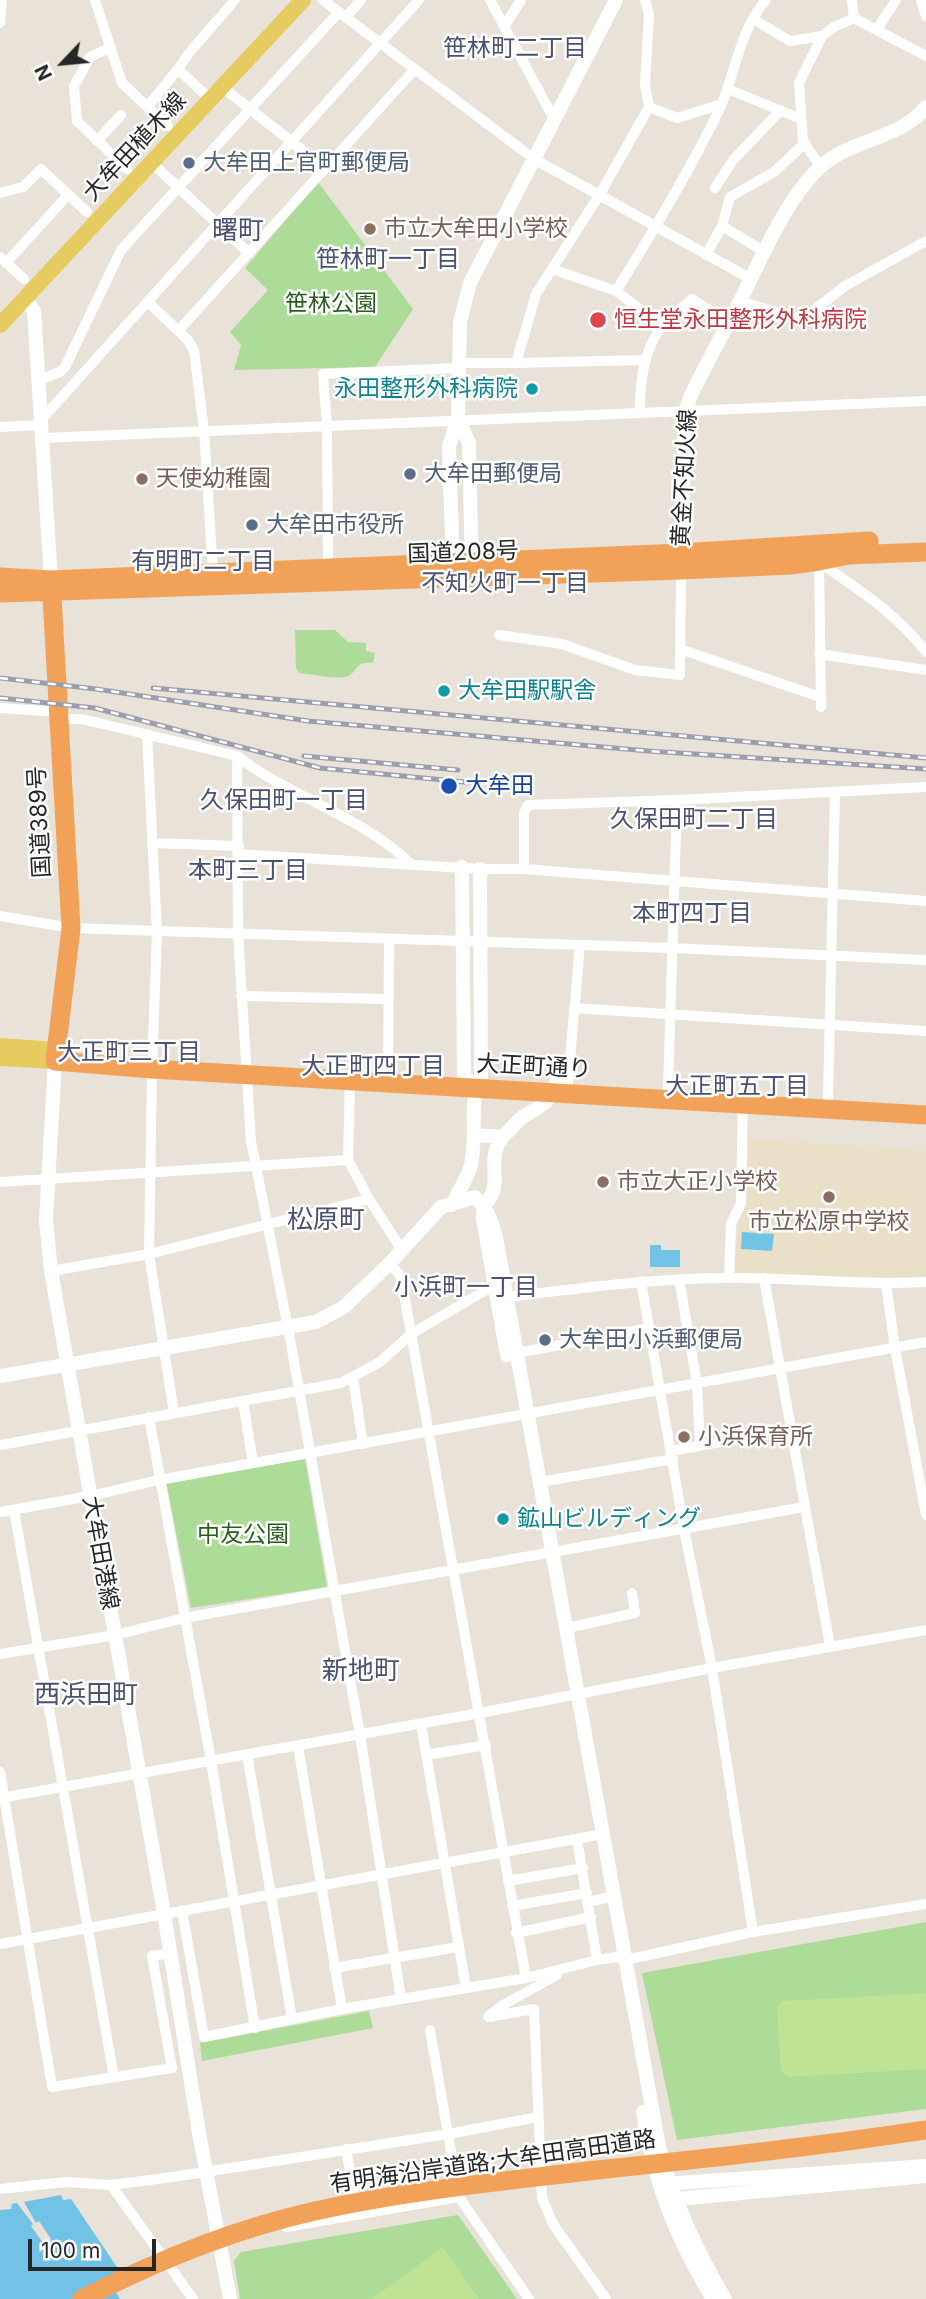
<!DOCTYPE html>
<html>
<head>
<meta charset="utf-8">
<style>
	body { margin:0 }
	#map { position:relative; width:926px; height:2299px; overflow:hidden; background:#e8e2d8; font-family:Inter,sans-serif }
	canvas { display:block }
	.north { position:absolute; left:28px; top:28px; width:70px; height:70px; -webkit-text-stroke:5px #fff; paint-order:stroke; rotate:244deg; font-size:19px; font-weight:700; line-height:28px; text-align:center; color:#262626 }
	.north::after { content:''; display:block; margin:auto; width:24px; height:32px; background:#262626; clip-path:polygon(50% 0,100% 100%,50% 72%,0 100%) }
	.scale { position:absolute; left:28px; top:2239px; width:128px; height:32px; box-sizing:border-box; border:4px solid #262626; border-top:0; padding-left:9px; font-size:21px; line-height:24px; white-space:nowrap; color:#262626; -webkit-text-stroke:5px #fff; paint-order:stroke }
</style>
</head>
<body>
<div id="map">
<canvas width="926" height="2299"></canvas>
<div class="north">N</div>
<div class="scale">100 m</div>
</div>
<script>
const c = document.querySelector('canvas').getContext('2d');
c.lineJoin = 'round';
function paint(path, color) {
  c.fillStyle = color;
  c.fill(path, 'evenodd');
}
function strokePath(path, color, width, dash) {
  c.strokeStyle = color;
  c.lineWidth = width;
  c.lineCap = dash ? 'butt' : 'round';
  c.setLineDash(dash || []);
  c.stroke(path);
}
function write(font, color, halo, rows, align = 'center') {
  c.font = font + ' Inter,"Noto Sans JP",sans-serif';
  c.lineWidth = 5;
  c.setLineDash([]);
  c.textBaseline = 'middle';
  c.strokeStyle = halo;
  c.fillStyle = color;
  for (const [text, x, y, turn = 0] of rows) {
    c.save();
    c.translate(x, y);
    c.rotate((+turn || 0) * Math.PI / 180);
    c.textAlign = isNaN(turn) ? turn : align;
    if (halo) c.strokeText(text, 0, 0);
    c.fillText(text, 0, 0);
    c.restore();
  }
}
paint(new Path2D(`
	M 749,1139 L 926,1150 L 926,1276 L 883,1278 L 735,1273 L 738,1226 L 747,1204 Z`), '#eae0c8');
paint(new Path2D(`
	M 318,182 L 413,309 L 375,367 L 234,370 L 241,345 L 230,332 L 268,290 L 245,268 Z
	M 295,630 L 335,630 L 348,642 L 366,643 L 366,651 L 375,653 L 373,663 C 352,661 359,674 345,677 C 331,679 312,674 299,673 L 296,668 Z
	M 305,1459 L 327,1587 L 191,1608 L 166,1482 Z
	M 926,1922 L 926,2109 L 677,2140 L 642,1973 Z
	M 369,2011 L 373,2028 L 202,2061 L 200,2043 Z
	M 458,2215 L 517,2299 L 240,2299 L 234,2261 L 241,2252 Z`), '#addc98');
paint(new Path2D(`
	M 926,1993 L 926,2069 L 802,2076 L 788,2077 L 781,2072 L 777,2010 L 782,2001 Z
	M 443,2247 L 479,2299 L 372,2299 Z`), '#bfe394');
paint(new Path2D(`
	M 742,1232 L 774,1234 L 772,1251 L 741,1249 Z
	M 650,1245 L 661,1245 L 661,1250 L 680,1250 L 680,1267 L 650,1267 Z
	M 61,2195 L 63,2200 L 71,2199 L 119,2270 L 115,2290 L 120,2299 L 0,2299 L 0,2210 L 11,2209 L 12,2204 L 17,2203 L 33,2224 L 31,2226 L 44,2244 L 51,2239 L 39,2221 L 36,2223 L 24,2202 Z`), '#71c2e5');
strokePath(new Path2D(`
	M 95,0 L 122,83 L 168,126
	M 323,0 L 534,159 L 751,279
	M 490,0 L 554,119
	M 852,0 L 854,18
	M 921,0 L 926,16
	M 346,17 L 361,0
	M 753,19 L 790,41 L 822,36
	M 0,23 L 2,0
	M 504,27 L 521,0
	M 877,29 L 896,0
	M 111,47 L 90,57 L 74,86 L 77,121 L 127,169
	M 178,69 L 211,100
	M 222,87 L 325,168
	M 728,89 L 801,119
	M 148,106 L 178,69 L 189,53 L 235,0
	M 649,107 L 677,118 L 722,104
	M 97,141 L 121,115
	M 152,163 L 249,253
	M 821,167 L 803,141 L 799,83 L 822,36 L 834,27 L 854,18 L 926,56
	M 715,188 L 733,160 L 781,110
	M 0,193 L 23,187 L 41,169 L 87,212
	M 722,226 L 765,252
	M 706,255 L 722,226 L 730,197 L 774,172 L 805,143
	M 0,257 L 24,279
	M 6,263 L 68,195
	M 552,269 L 616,291 L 662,326
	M 616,291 C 653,232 690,171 720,108 C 736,72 739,31 766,0
	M 740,301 L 796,318 L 809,314 L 845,286 L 926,241
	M 149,303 L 188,340 L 194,351 L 204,430 L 213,572
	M 179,330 L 415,69
	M 459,363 L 516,363 L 536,294 L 600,194 L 649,107 L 645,85 L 649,14 L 645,0
	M 516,363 L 645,360
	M 39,380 L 60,372 L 65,367 L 121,250 L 339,12
	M 640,412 C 640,382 643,351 662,326 C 670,316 682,308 692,299 L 729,323
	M 42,419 L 419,0
	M 0,427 L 42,425
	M 43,438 L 926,401
	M 819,557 L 821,707
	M 819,562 C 858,589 897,614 926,652
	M 328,567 L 327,425 L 323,374 L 459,368
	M 499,635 L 562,644 L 635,670 L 680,675 L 681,570
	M 680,649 L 820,697
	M 819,654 L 926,670
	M 0,708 L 59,712
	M 59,719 L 82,719 L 237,756 C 291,798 362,816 411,864
	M 147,734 L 157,932 L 152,1069 L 149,1254 L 174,1413
	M 237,756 L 238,934 L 251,1141 L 289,1333 L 360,1735 L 401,1999
	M 152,843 L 239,846
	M 238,854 L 480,869 L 524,869 L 926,901
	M 524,869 L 524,813 L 528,805 L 677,800 L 926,787
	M 0,916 L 71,928 L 672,948 L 926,960
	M 241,996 L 388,999
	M 574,1008 L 926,1031
	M 350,1080 L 348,1160 L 369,1199 L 402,1250
	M 388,1082 L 389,939
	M 568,1082 L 580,945
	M 668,1088 L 677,800
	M 828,1097 L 835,792
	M 0,1182 L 348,1160
	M 390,1263 L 401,1277 L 526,1978
	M 51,1271 L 149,1254 L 369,1199
	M 729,1278 L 731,1224 L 741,1203 L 743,1092
	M 764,1278 L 830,1646
	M 679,1279 L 697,1383 L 700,1445
	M 641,1281 L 684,1529 L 712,1668 L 753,1932
	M 886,1284 L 895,1348 L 926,1515
	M 517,1353 L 650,1328
	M 353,1378 L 363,1444
	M 243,1401 L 253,1463
	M 149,1417 L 211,1761 L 255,2028
	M 0,1445 L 341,1383 L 380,1362 L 411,1334 L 486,1290 L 495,1289 L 507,1297 C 581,1288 655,1278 729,1278 C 795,1277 860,1286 926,1282
	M 671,1451 L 737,1439
	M 540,1482 L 673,1459
	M 14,1510 L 114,2077
	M 0,1512 L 90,1496 L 159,1480 L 926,1342
	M 567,1628 L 635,1613 L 632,1593
	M 0,1654 L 115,1635 L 184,1618 L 804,1507
	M 421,1724 L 466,1988
	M 298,1746 L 342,2009
	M 247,1754 L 292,2019
	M 426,1755 L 486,1745
	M 0,1772 L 52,2087 L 172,2068 L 152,1956 L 171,1953
	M 0,1798 L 480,1713 L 712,1668 L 926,1630
	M 577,1839 L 597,1960
	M 508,1881 L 583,1868
	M 588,1902 L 615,1896
	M 512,1906 L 587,1893
	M 182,1910 L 204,2037 L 342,2009 L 526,1978 L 597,1960 L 616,1957 L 626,1960 L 753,1932 L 926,1904
	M 516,1933 L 591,1917
	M 0,1944 L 603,1834
	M 334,1968 L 458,1947
	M 490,2015 L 503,2005 L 557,1975
	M 488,2017 L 534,2009 L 542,2198 L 553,2224 L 606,2299
	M 430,2030 L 459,2197 L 529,2299
	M 346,2149 L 356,2206
	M 111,2185 L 193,2299
	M 0,2189 L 66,2182 L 111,2185 L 173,2177 L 448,2134 L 538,2117
	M 286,2227 L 459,2197`), '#fff', 10);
strokePath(new Path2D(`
	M 24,297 L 34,311 L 51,580
	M 458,419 L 469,443 L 472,570
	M 681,562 L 685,411 L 692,393 C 708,361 725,330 741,299 C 762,257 789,192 825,163 C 855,139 901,138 926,107
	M 453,569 L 449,446 L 458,419 L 460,322 L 470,283 L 616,0
	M 462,867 L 464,1076 L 475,1088
	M 55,1061 L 46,1220 L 51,1271 L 164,1913 L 199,2133 L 230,2299
	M 475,1135 L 503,1137
	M 452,1205 C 458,1192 467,1179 471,1165 C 478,1136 468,1103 481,1077 L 480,869
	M 507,1355 L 483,1219 C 483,1204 486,1206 492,1194 C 500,1176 486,1155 504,1136 C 510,1130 517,1121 524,1116 C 541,1106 552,1102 556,1081
	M 0,1376 L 316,1322 L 344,1307 L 390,1263 L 441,1207 L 475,1197 C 489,1211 493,1224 497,1243 L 659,2147 C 674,2202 696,2250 725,2299
	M 643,2112 C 655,2185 675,2236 713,2299
	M 663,2184 L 926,2166
	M 666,2200 L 926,2176`), '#fff', 14);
strokePath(new Path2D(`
	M 0,325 L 303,0
	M 0,1046 L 56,1050
	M 0,1058 L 55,1061`), '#e6cb60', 16);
strokePath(new Path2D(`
	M 0,577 L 51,580 L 681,553 L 869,541
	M 51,580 L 71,928 L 55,1061 L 152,1069 L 926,1115
	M 0,593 L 681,570 L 791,565 L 819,561 L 849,555 L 926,552
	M 82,2299 C 156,2261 234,2229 315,2211 C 405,2191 497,2182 588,2171 C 701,2159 814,2147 926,2130`), '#f2a159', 19);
const rail = new Path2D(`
	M 0,678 L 96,689 L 308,721 L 648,751 L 926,769
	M 153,688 L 926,758
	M 0,698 L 95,708 L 320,768 L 475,783
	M 304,756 L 458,770`);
strokePath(rail, '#9c9eb0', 5);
strokePath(rail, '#fff', 2.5, [8]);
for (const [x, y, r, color] of [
	[189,163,7,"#5c6f8a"],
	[370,229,7,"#8d6e63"],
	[598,320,9,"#e0444e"],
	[532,389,7,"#0f9aa8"],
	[410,474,7,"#5c6f8a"],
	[142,479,7,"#8d6e63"],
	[252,525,7,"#5c6f8a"],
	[444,691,7,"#0f9aa8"],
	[449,786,9,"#1a4fb4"],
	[603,1182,7,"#8d6e63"],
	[829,1197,7,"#8d6e63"],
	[545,1340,7,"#5c6f8a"],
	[684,1437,7,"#8d6e63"],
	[503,1519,7,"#0f9aa8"]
]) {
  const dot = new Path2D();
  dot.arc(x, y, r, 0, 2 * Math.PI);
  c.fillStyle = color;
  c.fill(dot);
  strokePath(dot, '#fff', 2.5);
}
write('23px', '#262626', '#fff', [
	["大牟田植木線",135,147,-47],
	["黄金不知火線",685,478,-87],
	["国道208号",463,553,-2],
	["国道389号",40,822,-93],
	["大正町通り",534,1067,3],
	["大牟田港線",100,1553,80],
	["有明海沿岸道路;大牟田高田道路",493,2162,-8]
]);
write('23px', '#4e5e75', '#fff', [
	["大牟田上官町郵便局",203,163],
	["大牟田郵便局",424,474],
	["大牟田市役所",266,525],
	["大牟田小浜郵便局",559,1340]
], 'left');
write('23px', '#785e54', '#fff', [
	["市立大牟田小学校",384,229],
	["天使幼稚園",156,479],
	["市立大正小学校",617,1182],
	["市立松原中学校",829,1222,"center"],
	["小浜保育所",698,1437]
], 'left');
write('23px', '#285d1d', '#fff', [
	["笹林公園",331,304],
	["中友公園",243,1535]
]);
write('23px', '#be3a42', '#fff', [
	["恒生堂永田整形外科病院",614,320]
], 'left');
write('23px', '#0d838f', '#fff', [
	["永田整形外科病院",518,389,"right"],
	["大牟田駅駅舎",458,691],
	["鉱山ビルディング",517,1519]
], 'left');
write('23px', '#164399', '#fff', [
	["大牟田",465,786]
], 'left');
write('24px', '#4b5173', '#fff', [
	["笹林町二丁目",515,49],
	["笹林町一丁目",388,260],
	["有明町二丁目",203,562],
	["不知火町一丁目",505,584],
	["久保田町一丁目",284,801],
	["久保田町二丁目",694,820],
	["本町三丁目",248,871],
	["本町四丁目",692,914],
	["大正町三丁目",129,1053],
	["大正町四丁目",373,1067],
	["大正町五丁目",737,1087],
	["小浜町一丁目",466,1288]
]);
write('26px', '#4b5173', '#fff', [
	["曙町",238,231],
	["松原町",326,1220],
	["新地町",361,1671],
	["西浜田町",86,1695]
]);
</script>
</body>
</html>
